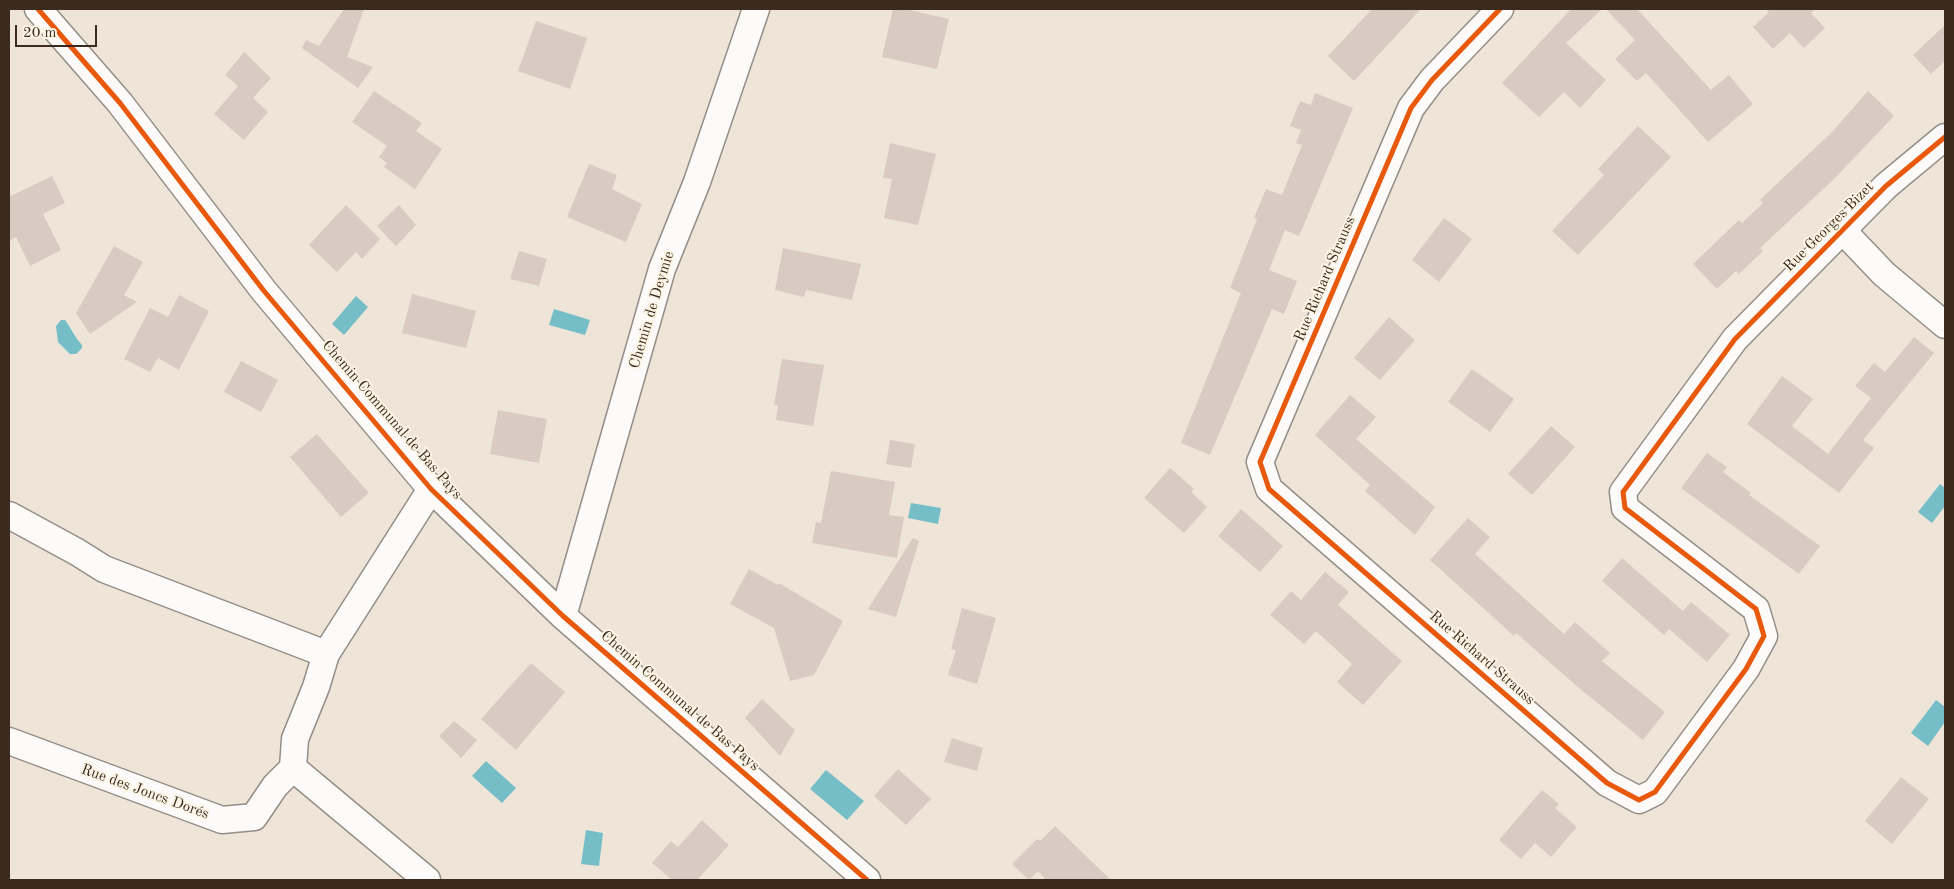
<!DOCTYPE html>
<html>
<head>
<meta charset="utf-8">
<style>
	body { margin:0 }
	#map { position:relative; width:1954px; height:889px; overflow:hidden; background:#eee5d8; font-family:"Old Standard TT",serif }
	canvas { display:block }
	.frame { position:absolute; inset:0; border:10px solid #3b2a1e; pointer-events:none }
	.scale { position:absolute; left:15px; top:25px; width:82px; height:22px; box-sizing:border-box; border:2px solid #3b2a1e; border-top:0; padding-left:6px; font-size:15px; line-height:18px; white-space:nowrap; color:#3b2a1e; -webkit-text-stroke:4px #fcf5e5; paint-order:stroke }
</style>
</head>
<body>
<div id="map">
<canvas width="1954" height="889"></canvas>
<div class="frame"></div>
<div class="scale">20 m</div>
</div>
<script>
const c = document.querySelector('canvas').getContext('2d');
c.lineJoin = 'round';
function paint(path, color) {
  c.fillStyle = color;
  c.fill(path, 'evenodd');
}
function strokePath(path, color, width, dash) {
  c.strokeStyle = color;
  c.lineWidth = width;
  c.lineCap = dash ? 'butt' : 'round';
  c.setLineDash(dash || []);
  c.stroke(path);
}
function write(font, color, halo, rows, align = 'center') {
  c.font = font + ' "Old Standard TT",serif';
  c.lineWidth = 4;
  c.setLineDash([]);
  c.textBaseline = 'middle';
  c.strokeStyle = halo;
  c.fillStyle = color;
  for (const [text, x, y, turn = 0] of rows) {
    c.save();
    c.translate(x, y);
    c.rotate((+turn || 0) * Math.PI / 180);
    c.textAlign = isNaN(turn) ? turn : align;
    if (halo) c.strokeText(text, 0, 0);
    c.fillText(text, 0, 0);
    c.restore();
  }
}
paint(new Path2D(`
	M 356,296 L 368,307 L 344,335 L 332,324 Z
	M 554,309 L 590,320 L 585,335 L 549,325 Z
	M 61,320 L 65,320 C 71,328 74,336 82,345 L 82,348 L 76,354 L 70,354 L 58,342 L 56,326 Z
	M 1940,484 L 1945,488 L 1945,506 L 1932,523 L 1918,512 Z
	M 911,503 L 941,508 L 938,524 L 908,518 Z
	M 1936,700 L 1945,707 L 1945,722 L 1928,746 L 1911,733 Z
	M 486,761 L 516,788 L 502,803 L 472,776 Z
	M 826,770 L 864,801 L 847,820 L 810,789 Z
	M 586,830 L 603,833 L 599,866 L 581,864 Z`), '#75bec7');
paint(new Path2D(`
	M 344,9 L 364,9 L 347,57 L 373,67 L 358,88 L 302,48 L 306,40 L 319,46 Z
	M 893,9 L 905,9 L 949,19 L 937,69 L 882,57 Z
	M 1372,9 L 1421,9 L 1354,81 L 1328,56 Z
	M 1571,9 L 1602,9 L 1566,43 L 1606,80 L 1580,108 L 1564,92 L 1539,117 L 1502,83 Z
	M 1606,9 L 1637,9 L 1711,90 L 1729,75 L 1753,104 L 1708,142 L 1646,73 L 1637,81 L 1615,59 L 1635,40 Z
	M 1766,9 L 1815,9 L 1811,13 L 1825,28 L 1804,48 L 1790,33 L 1773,49 L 1753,27 L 1769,12 Z
	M 536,21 L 587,38 L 570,89 L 518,71 Z
	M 1945,25 L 1945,61 L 1931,74 L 1913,55 Z
	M 244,52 L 271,78 L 253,98 L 268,112 L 244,140 L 214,114 L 238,86 L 225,75 Z
	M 374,91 L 422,123 L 416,131 L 442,149 L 415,189 L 384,167 L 387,163 L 379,157 L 387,146 L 352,122 Z
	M 1868,91 L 1894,116 L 1834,179 L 1760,248 L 1763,251 L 1739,274 L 1736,271 L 1717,289 L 1693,264 L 1739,220 L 1742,223 L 1763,203 L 1760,200 L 1766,194 L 1832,132 Z
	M 1315,93 L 1353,108 L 1299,236 L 1285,230 L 1269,270 L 1297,281 L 1284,314 L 1272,309 L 1210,455 L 1181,443 L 1241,293 L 1230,288 L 1257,219 L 1254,218 L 1266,189 L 1282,195 L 1302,145 L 1296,143 L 1301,130 L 1290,126 L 1300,101 L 1311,105 Z
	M 1638,126 L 1671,157 L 1578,255 L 1552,231 L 1604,175 L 1598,169 Z
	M 890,143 L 936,154 L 918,225 L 884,218 L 892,179 L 883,178 Z
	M 589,164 L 617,175 L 612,189 L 642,204 L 626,242 L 567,217 Z
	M 52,176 L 65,203 L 43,214 L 61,250 L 30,266 L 16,237 L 9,241 L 9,197 Z
	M 346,205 L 380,239 L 362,259 L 356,252 L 337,272 L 309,245 Z
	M 399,205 L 416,225 L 396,246 L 377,226 Z
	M 1444,218 L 1472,239 L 1439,282 L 1412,260 Z
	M 114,246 L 143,262 L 124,295 L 137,302 L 90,334 L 76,313 Z
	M 783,248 L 861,264 L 852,300 L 806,290 L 804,297 L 775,290 Z
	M 519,251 L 547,259 L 539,286 L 510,279 Z
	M 412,294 L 476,311 L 466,348 L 402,333 Z
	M 179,295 L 209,311 L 179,370 L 158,358 L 150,372 L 124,359 L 150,308 L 168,317 Z
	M 1389,317 L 1415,340 L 1380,380 L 1354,358 Z
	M 1914,337 L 1934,353 L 1863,440 L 1874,448 L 1839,493 L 1747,424 L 1782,376 L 1813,399 L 1792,426 L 1828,454 L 1871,398 L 1855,386 L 1874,363 L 1885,372 Z
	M 782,359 L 824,365 L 813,426 L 776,420 L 778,405 L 774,405 Z
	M 241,361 L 278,380 L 261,412 L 224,392 Z
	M 1472,369 L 1514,399 L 1490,432 L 1448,402 Z
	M 1350,395 L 1376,417 L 1356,439 L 1435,507 L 1415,535 L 1365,491 L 1370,485 L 1315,435 Z
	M 498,410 L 547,419 L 539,463 L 490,454 Z
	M 1551,426 L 1575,447 L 1532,495 L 1508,474 Z
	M 317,434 L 369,493 L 341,517 L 290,457 Z
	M 890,440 L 915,444 L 911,468 L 886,464 Z
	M 1707,453 L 1727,467 L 1723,472 L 1751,493 L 1749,495 L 1820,546 L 1799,574 L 1681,488 Z
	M 1170,468 L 1194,489 L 1191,492 L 1207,507 L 1184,533 L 1144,498 Z
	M 831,471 L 895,482 L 889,515 L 904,517 L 897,558 L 812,543 L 816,522 L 821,523 Z
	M 1241,509 L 1283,546 L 1260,572 L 1218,536 Z
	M 1468,518 L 1490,537 L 1475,554 L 1564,634 L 1575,622 L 1610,653 L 1602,661 L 1665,712 L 1643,740 L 1579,688 L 1516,633 L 1514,636 L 1430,560 Z
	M 913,538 L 919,541 L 896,617 L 868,609 Z
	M 1622,558 L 1683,611 L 1691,602 L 1730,635 L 1707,662 L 1669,629 L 1664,635 L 1602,581 Z
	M 749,569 L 778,585 L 779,583 L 843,621 L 814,675 L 790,681 L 774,628 L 730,604 Z
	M 1325,572 L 1349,592 L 1338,605 L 1402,661 L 1363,705 L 1337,682 L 1352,664 L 1316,631 L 1304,644 L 1270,615 L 1291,591 L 1301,600 Z
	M 962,608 L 996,618 L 977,684 L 948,675 L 956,650 L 951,649 Z
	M 531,663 L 565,692 L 516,750 L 481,719 Z
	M 762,699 L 795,730 L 780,756 L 745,718 Z
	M 454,721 L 477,740 L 461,758 L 439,736 Z
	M 952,738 L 983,748 L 977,771 L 944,762 Z
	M 898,769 L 931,799 L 906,825 L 874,796 Z
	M 1901,777 L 1929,799 L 1892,844 L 1865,821 Z
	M 1542,790 L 1559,804 L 1555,808 L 1577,827 L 1551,857 L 1535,843 L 1521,859 L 1499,840 Z
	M 702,820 L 729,845 L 697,880 L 672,880 L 652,863 L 671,841 L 678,847 Z
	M 1055,826 L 1111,880 L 1046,880 L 1038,871 L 1029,880 L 1012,864 L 1037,839 L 1040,841 Z`), '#d9cac2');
const minor = new Path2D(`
	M 38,9 L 120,103 L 264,291 L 431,489 L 563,616 L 867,880
	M 1500,9 L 1432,80 L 1411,108 L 1260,462 L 1269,489 L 1607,783 L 1639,800 L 1655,792 L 1746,669 L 1764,636 L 1756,609 L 1625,508 L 1623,492 L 1735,339 L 1886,186 L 1945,137
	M 1843,231 L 1884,274 L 1945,325
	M 9,515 L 77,552 L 104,569 L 326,654
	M 563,616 L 662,269 L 697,182 L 756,9
	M 9,741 L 222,820 L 254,817 L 275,786 L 293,768 L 295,739 L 316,687 L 326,654 L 431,489
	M 293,768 L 427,880`);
strokePath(minor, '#958e86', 29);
strokePath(minor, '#fcfbf9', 26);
strokePath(new Path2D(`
	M 38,9 L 120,103 L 264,291 L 431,489 L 563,616 L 867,880
	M 1500,9 L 1432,80 L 1411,108 L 1260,462 L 1269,489 L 1607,783 L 1639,800 L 1655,792 L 1746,669 L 1764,636 L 1756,609 L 1625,508 L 1623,492 L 1735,339 L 1886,186 L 1945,137`), '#e8590c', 5);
write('15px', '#3b2a1e', '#fcf5e5', [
	["Rue Georges Bizet",1829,227,-45],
	["Rue Richard Strauss",1325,279,-67],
	["Chemin de Deymie",652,310,-73],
	["Chemin Communal de Bas Pays",392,420,49],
	["Rue Richard Strauss",1482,658,41],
	["Chemin Communal de Bas Pays",680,701,41],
	["Rue des Joncs Dorés",145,792,20]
]);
</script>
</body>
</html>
